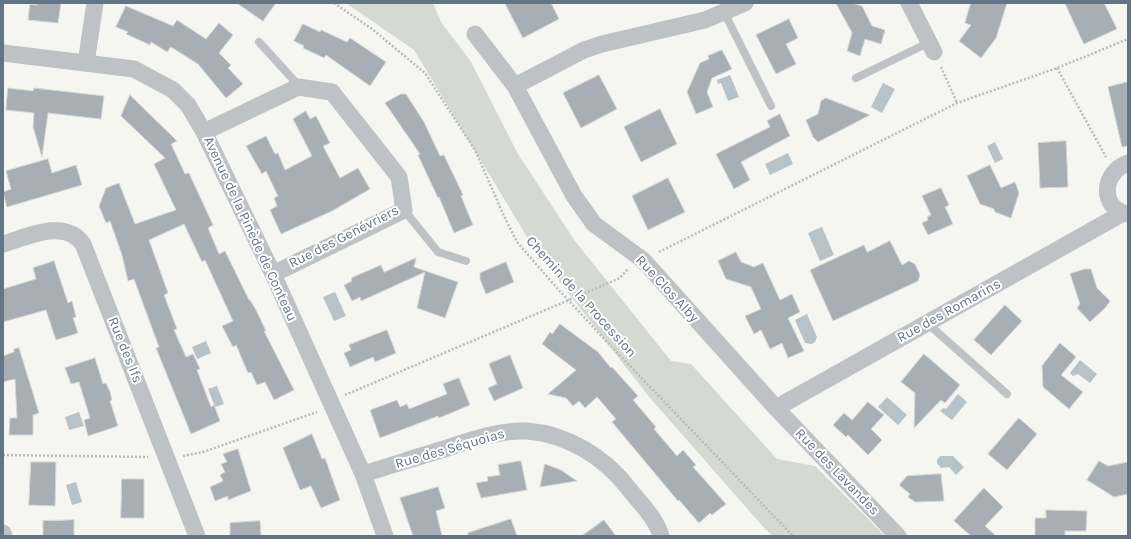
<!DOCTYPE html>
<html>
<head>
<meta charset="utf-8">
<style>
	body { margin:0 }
	#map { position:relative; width:1131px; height:539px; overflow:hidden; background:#f5f5f1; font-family:Karla,sans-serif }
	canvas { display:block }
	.frame { position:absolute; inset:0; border:4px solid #657482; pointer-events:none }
</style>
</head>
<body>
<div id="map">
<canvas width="1131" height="539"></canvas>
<div class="frame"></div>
</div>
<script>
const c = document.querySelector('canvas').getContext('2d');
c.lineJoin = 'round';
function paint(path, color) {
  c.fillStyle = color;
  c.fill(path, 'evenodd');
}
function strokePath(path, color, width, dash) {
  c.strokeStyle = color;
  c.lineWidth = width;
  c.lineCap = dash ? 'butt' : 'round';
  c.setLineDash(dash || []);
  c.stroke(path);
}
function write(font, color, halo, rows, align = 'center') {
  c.font = font + ' Karla,sans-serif';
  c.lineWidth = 4;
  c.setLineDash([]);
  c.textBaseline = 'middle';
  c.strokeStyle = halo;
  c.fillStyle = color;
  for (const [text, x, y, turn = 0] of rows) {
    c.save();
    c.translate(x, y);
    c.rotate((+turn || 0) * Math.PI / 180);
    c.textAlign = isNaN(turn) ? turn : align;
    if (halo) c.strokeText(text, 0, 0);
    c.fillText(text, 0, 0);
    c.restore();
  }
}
paint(new Path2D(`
	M 346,3 L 433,3 L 441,22 L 470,60 L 518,154 L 575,241 L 671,361 L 691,364 L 777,459 L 815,466 L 885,536 L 773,536 L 766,530 L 650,398 L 535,250 L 414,50 Z`), '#d4dad1');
paint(new Path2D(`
	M 730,75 L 739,97 L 728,101 L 721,83 L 718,84 L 717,80 Z
	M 883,83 L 895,89 L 882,113 L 871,107 Z
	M 995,142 L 1003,159 L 995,163 L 987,146 Z
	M 788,153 L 793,164 L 770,175 L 765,164 Z
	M 822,227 L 834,255 L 820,261 L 808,233 Z
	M 335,292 L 346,316 L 334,321 L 323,297 Z
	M 807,314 L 817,337 L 815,342 L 812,344 L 805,343 L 795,320 Z
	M 206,341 L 211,353 L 197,359 L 192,347 Z
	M 1080,360 L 1097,374 L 1090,383 L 1078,374 L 1073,376 L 1070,373 Z
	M 217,386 L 224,404 L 215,407 L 208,389 Z
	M 958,394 L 967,402 L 952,420 L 940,411 L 943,408 L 946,409 Z
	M 887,397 L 907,415 L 898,425 L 878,407 Z
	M 79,412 L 84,426 L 69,430 L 65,417 Z
	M 940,456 L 953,456 L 964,467 L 956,475 L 949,467 L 941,468 L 937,463 L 937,460 Z
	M 76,482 L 82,502 L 72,505 L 66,485 Z`), '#b8c3c8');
const building = new Path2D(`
	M 37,3 L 61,3 L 58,23 L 28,20 L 30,4 L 37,5 Z
	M 237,3 L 276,3 L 263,21 Z
	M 505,3 L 551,3 L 559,19 L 523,38 Z
	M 836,3 L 852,3 L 862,6 L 872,26 L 885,30 L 881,44 L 865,39 L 860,56 L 847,51 L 852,33 Z
	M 971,3 L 1007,3 L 996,38 L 981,58 L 959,41 L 971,25 L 965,23 Z
	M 1065,3 L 1104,3 L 1117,29 L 1084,44 Z
	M 126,6 L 173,26 L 177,20 L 206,39 L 219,23 L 233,35 L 219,53 L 231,65 L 228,68 L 243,84 L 226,98 L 198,64 L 171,47 L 167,52 L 151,42 L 150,45 L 126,34 L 128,32 L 116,27 Z
	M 789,19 L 798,38 L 786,44 L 796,64 L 776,74 L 756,35 Z
	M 303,24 L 320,32 L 321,30 L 347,42 L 350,38 L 386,62 L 370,86 L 326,55 L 324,58 L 303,48 L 304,46 L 294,41 Z
	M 722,50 L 732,69 L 712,78 L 707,92 L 713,107 L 696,114 L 687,92 L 700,63 L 709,59 L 708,56 Z
	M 599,75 L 617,109 L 581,128 L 563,93 Z
	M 1128,82 L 1128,146 L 1122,147 L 1108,87 Z
	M 8,88 L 33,91 L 34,88 L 104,96 L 101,119 L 48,113 L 42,157 L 33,127 L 34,113 L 6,110 Z
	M 401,94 L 406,94 L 424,122 L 440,156 L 444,155 L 463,195 L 461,196 L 473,225 L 454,233 L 439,197 L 438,198 L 418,155 L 420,154 L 385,103 Z
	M 130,95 L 177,141 L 171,144 L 185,174 L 189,173 L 213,225 L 208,228 L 219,254 L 225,251 L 249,300 L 250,300 L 256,310 L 266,331 L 264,331 L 294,390 L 274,400 L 265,382 L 257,385 L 251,372 L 248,373 L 236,345 L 233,347 L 222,326 L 233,321 L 205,260 L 202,262 L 184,224 L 149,240 L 168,293 L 164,295 L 177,329 L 174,330 L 186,357 L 193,354 L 200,369 L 197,370 L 211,407 L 214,405 L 220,421 L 191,434 L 156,348 L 159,347 L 134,279 L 128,281 L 122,255 L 110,221 L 106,223 L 99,206 L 106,188 L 119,183 L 135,224 L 176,210 L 154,164 L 165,158 L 121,116 Z
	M 826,98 L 870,115 L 818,142 L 813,137 L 806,120 L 818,114 L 821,101 Z
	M 660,109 L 677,144 L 641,162 L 624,127 Z
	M 306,111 L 310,119 L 316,116 L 330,143 L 323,146 L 340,178 L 358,168 L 370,189 L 332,211 L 281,234 L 270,210 L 277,206 L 274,198 L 278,196 L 266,171 L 262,174 L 246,146 L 266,136 L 275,154 L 278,153 L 285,170 L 312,156 L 293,119 Z
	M 780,114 L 790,136 L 741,162 L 750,180 L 734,189 L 716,154 L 770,127 L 767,121 Z
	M 1066,141 L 1068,187 L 1040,188 L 1038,143 Z
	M 48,159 L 52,173 L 76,165 L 82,185 L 7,207 L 3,192 L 11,189 L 6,171 Z
	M 990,165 L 1001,188 L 1015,182 L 1019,193 L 1011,218 L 995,212 L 994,209 L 980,204 L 967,176 Z
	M 668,178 L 685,212 L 648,230 L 632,196 Z
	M 941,188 L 949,205 L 945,207 L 953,224 L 928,235 L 922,223 L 928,220 L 927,217 L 931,215 L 922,196 Z
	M 890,241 L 902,265 L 909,261 L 915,264 L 920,275 L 918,281 L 833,321 L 810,270 L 864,245 L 867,252 Z
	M 736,252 L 741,262 L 754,267 L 763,263 L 780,300 L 792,294 L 800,312 L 788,318 L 804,351 L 788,358 L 782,343 L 770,349 L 761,330 L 754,334 L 745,316 L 761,309 L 751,287 L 726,279 L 718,261 Z
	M 416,258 L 414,267 L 458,282 L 445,318 L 417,308 L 425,272 L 361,301 L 360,297 L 352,301 L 344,285 L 352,281 L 351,278 L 381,265 L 384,272 Z
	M 54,261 L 68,303 L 72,301 L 76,317 L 73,318 L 78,333 L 56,340 L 46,310 L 3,322 L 3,289 L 36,279 L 33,268 Z
	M 506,262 L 514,282 L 486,294 L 480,279 L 480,273 Z
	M 1085,269 L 1091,269 L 1097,288 L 1110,301 L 1106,307 L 1090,322 L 1077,308 L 1080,304 L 1070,274 Z
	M 1005,305 L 1022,321 L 991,355 L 974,340 Z
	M 560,324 L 598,352 L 611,368 L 612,367 L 638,396 L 633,400 L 656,427 L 654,429 L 677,456 L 683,450 L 696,465 L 693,467 L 726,504 L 712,515 L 710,513 L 699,523 L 679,500 L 678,501 L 612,422 L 616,419 L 597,397 L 585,408 L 579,401 L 573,406 L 566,398 L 548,394 L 576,370 L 542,344 L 550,332 L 552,334 Z
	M 387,330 L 396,353 L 375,362 L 373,357 L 350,367 L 344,353 L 351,350 L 349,345 Z
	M 1060,343 L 1076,357 L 1061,375 L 1083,392 L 1069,409 L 1043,387 L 1042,366 Z
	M 19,348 L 39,413 L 33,415 L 33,435 L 9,435 L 10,418 L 17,418 L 15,379 L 3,382 L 3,356 L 14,352 L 14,349 Z
	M 924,354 L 960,385 L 945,403 L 941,400 L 914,428 L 915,393 L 901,382 Z
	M 510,355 L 523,388 L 494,401 L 488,388 L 497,384 L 489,364 Z
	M 95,358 L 103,384 L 106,383 L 110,392 L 112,400 L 110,401 L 118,426 L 88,436 L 84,420 L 90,418 L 79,382 L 71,384 L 65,368 Z
	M 459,378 L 470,405 L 439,418 L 438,416 L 380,438 L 370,410 L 397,400 L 400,407 L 407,404 L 409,409 L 447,394 L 443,384 Z
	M 868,402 L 884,415 L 871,429 L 882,440 L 868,455 L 848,435 L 846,437 L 833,425 L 844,413 L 852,420 Z
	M 1019,418 L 1037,434 L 1007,470 L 988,454 Z
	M 312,434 L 322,459 L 325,458 L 340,500 L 321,508 L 311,486 L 300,490 L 283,448 Z
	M 238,449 L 251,491 L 228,500 L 228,496 L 215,501 L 210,487 L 223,481 L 220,475 L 225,472 L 221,464 L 227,462 L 223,454 Z
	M 521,461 L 527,490 L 481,498 L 476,483 L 488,481 L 487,477 L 500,475 L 498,465 Z
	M 1099,461 L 1108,466 L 1128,462 L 1128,494 L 1114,497 L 1087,480 Z
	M 31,462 L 56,462 L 55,506 L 29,505 Z
	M 545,464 L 561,470 L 577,481 L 540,487 Z
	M 941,474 L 944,501 L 915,502 L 908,497 L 910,494 L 899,485 L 907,476 Z
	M 122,479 L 144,479 L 144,518 L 121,518 Z
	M 438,487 L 445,508 L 436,511 L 442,536 L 413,536 L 400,498 Z
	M 984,488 L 1003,507 L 985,526 L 996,536 L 971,536 L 954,521 Z
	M 1046,510 L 1087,511 L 1086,531 L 1065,531 L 1065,536 L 1035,536 L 1035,518 L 1046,518 Z
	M 511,519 L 517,536 L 468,536 L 468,533 Z
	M 74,520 L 74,536 L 43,536 L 43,521 Z
	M 604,520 L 616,536 L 582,536 Z
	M 260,521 L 261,536 L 230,536 L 230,523 Z`);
paint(building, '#a7aeb4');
strokePath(building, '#d6d6d4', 1);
strokePath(new Path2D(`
	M 334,3 L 372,29 L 425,73 L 475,150 L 504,216 L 517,242 L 557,288 L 607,342 L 793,536
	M 941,67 L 957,103
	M 1057,68 L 1106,157
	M 659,252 L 957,103 L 1057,68 L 1128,39
	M 345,395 L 569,300 L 620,278 L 628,269
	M 3,455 L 148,457
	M 183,456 L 203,452 L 317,412`), '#b8bbbd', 2.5, [2, 2]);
strokePath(new Path2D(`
	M 721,14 L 728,20 L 771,106
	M 259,42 L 300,87
	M 856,78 L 930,42
	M 404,210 L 438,252 L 466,261
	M 927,323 L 1007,394`), '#bec2c5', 8);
strokePath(new Path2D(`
	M 909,3 L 934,52
	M 475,34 L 515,86 L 574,196 L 594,224 L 643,260 L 776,408 L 898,536
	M 3,53 L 134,69 L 173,90 L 188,105 L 204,132 L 273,274 L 363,474 L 385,536
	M 86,63 L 95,3
	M 515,86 L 584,50 L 602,44 L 705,20 L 745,3
	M 204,132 L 298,87 L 332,92 L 399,177 L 404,210 L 273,274
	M 1128,163 C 1102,172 1099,208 1128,214
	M 3,244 C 27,237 65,218 83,244 L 197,536
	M 776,408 L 1123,213
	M 363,474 C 390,466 417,457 444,449 C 471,440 498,430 527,431 C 567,434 605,457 629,489 C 640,503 656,518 661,536
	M 3,533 L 4,536`), '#bec2c5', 17);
write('14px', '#657482', '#fff', [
	["Avenue de la Pinède de Conteau",250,229,65],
	["Rue des Genévriers",344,237,-27],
	["Rue Clos Alby",667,289,47],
	["Chemin de la Procession",581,297,48],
	["Rue des Romarins",949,311,-29],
	["Rue des Ifs",125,350,68],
	["Rue des Séquoias",450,449,-16],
	["Rue des Lavandes",837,472,46]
]);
</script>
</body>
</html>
